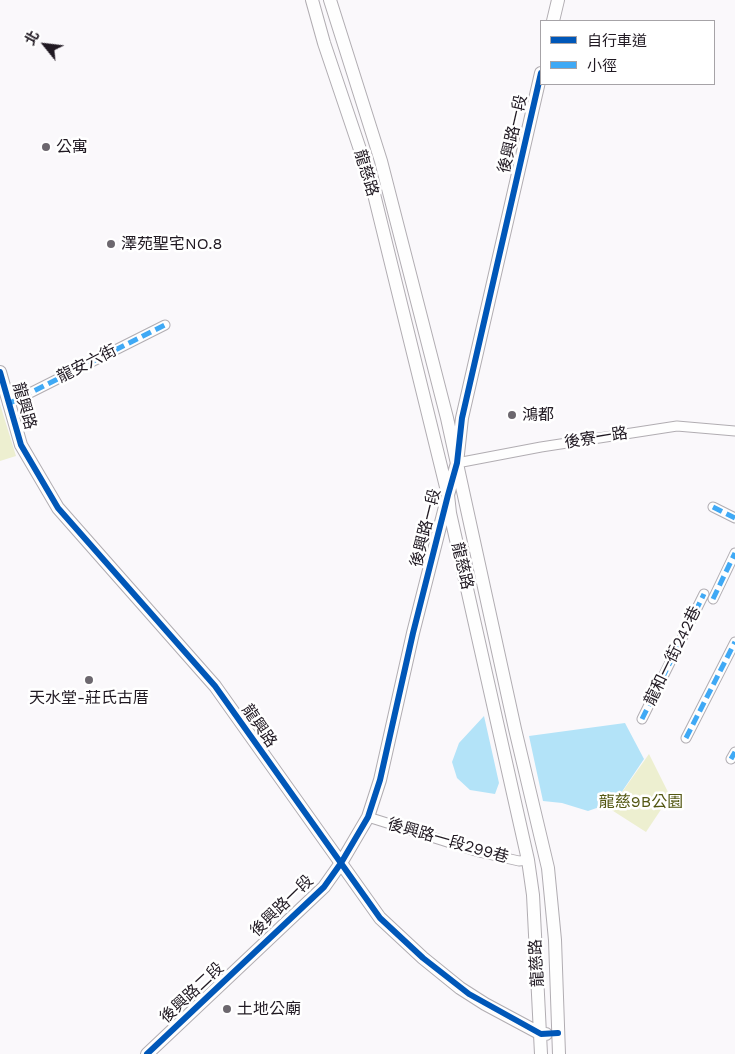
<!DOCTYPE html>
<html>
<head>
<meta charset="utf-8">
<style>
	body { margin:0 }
	#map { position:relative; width:735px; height:1054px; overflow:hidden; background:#faf8fb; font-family:"Work Sans","Noto Sans TC",sans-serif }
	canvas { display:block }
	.legend { position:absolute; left:540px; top:20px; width:175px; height:65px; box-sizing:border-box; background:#fff; border:1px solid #a6a3a7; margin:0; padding:6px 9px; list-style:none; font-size:15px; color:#201922 }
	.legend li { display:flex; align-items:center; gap:10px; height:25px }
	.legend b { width:25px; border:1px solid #a6a3a7 }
	.north { position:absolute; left:20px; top:20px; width:50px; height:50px; -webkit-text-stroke:4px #fff; paint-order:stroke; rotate:299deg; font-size:14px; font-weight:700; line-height:20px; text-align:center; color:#201922 }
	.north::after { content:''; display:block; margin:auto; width:18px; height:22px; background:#201922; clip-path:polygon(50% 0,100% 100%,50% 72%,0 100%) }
</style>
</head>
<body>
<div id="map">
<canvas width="735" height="1054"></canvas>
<ul class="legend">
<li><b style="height:6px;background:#0057b8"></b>自行車道</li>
<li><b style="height:6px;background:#3fa9f5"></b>小徑</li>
</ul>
<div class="north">北</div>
</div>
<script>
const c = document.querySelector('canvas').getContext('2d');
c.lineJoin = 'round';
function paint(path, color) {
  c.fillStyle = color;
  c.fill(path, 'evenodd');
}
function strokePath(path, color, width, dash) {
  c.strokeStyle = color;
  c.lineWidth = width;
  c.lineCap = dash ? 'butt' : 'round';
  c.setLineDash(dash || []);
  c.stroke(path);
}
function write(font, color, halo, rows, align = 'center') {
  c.font = font + ' "Work Sans","Noto Sans TC",sans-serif';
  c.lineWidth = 5;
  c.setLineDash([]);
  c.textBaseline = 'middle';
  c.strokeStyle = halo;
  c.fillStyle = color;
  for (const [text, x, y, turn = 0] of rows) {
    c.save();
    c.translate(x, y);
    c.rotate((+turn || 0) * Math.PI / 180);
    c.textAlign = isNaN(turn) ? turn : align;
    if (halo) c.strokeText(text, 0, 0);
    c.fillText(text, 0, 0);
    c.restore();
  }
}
paint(new Path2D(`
	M 0,404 L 16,456 L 0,461 Z
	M 649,754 L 670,796 L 646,832 L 610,809 Z`), '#edefd0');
paint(new Path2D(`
	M 484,716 L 499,783 L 495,794 L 470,790 L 457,778 L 452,762 L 459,743 Z
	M 625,723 L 644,759 L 619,796 L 611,803 L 588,811 L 562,803 L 543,801 L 529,736 Z`), '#b3e3f8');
const street = new Path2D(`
	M 8,404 L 165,325
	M 457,463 L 541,447 L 677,426 L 735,431
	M 713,507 L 735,518
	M 713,599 L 735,553
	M 642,719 L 704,594
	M 686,738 L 735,642
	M 731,759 L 735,752
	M 368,817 L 479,852 L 519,861 L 528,860`);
const secondary = new Path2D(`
	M 312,0 L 324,43 L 371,182 L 448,495 L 450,513 L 528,860 L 533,895 L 541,1054
	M 330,0 L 381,161 L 447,418 L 515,729 L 548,868 L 555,940 L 559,1054
	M 553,21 L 558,0
	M 0,372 L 21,445 L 58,508 L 215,686 L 380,918 L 423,958 L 460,988 L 485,1004 L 541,1034 L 546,1034
	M 147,1054 L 324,887 L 341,863 L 368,817 L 380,780 L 413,633 L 448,495 L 457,463 L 462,418 L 541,73`);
strokePath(street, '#b1adb2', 11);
strokePath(secondary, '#b1adb2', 14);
strokePath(street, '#fefefe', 9);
strokePath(secondary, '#fefefe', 12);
strokePath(new Path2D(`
	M 8,404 L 165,325
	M 713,507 L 735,518
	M 713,599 L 735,553
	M 642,719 L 704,594
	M 686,738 L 735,642
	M 731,759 L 735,752`), '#3fa9f5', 5, [10, 5]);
strokePath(new Path2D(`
	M 0,372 L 21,445 L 58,508 L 215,686 L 380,918 L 423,958 L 469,994 L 541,1034 L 558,1033
	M 147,1054 L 324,887 L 341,863 L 368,817 L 380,780 L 413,633 L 448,495 L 457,463 L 462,418 L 541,73`), '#0057b8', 6);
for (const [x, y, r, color] of [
	[46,147,5,"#6c676e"],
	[111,244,5,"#6c676e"],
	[512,415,5,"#6c676e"],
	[89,680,5,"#6c676e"],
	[227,1009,5,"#6c676e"]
]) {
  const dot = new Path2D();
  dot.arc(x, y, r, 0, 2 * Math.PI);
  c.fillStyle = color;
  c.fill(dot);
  strokePath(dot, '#fff', 2);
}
write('16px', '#201922', '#fff', [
	["後興路一段",513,134,-77],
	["龍慈路",366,173,73],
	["龍安六街",87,364,-27],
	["龍興路",24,406,74],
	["後寮一路",596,438,-9],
	["後興路一段",426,528,-76],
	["龍慈路",462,566,77],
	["龍和一街242巷",673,656,-64],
	["龍興路",259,726,55],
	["後興路一段299巷",448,841,16],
	["後興路一段",282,906,-44],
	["龍慈路",537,963,-93],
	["後興路二段",192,993,-43]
]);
write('16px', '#201922', '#fff', [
	["公寓",56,147],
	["澤苑聖宅NO.8",121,244],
	["鴻都",522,415],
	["天水堂-莊氏古厝",89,698,"center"],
	["土地公廟",237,1009]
], 'left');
write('16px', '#535712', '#fff', [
	["龍慈9B公園",641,802]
]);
</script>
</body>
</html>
